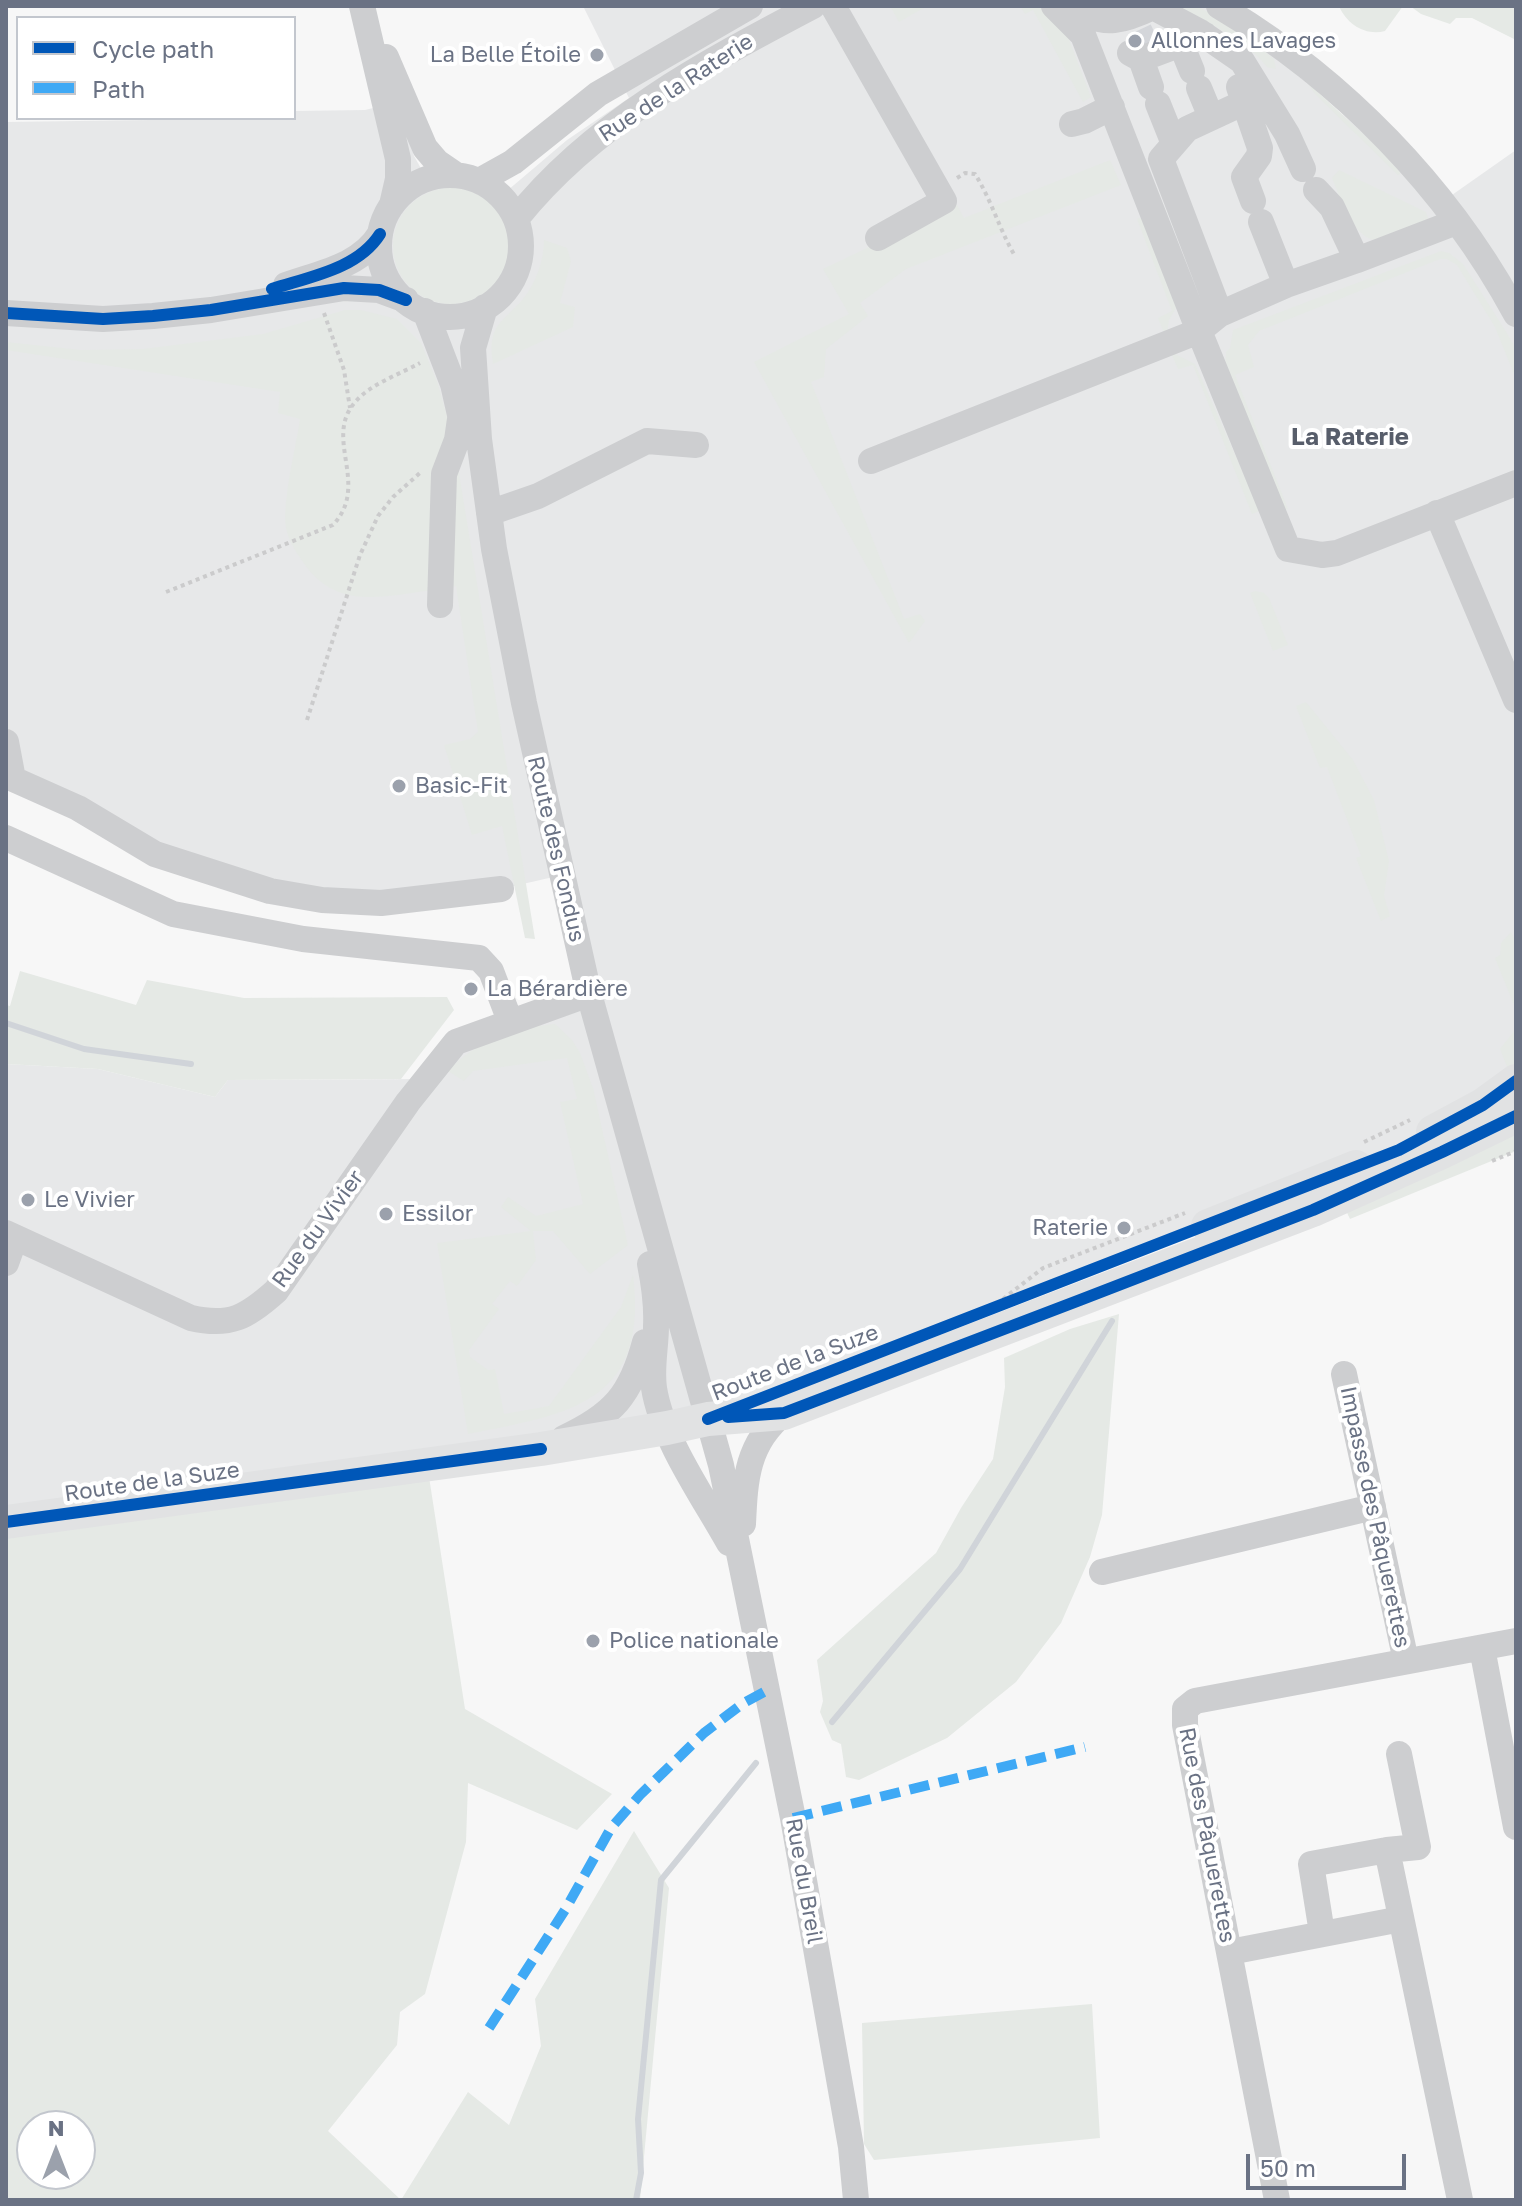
<!DOCTYPE html>
<html>
<head>
<meta charset="utf-8">
<style>
	body { margin:0 }
	#map { position:relative; width:1522px; height:2206px; overflow:hidden; background:#f7f7f7; font-family:"Golos Text",sans-serif }
	canvas { display:block }
	.frame { position:absolute; inset:0; border:8px solid #6a7284; pointer-events:none }
	.legend { position:absolute; left:16px; top:16px; width:280px; height:104px; box-sizing:border-box; background:#fff; border:2px solid #c3c7ce; margin:0; padding:10px 14px; list-style:none; font-size:24px; color:#6a7284 }
	.legend li { display:flex; align-items:center; gap:16px; height:40px }
	.legend b { width:40px; border:2px solid #c3c7ce }
	.north { position:absolute; left:16px; top:2110px; width:80px; height:80px; box-sizing:border-box; background:#fff; border:2px solid #c3c7ce; border-radius:50%; rotate:0deg; font-size:22px; font-weight:700; line-height:32px; text-align:center; color:#6a7284 }
	.north::after { content:''; display:block; margin:auto; width:28px; height:36px; background:#9ba1ac; clip-path:polygon(50% 0,100% 100%,50% 72%,0 100%) }
	.scale { position:absolute; left:1246px; top:2154px; width:160px; height:36px; box-sizing:border-box; border:4px solid #6a7284; border-top:0; padding-left:10px; font-size:24px; line-height:28px; white-space:nowrap; color:#6a7284; -webkit-text-stroke:6px #fff; paint-order:stroke }
</style>
</head>
<body>
<div id="map">
<canvas width="1522" height="2206"></canvas>
<div class="frame"></div>
<ul class="legend">
<li><b style="height:10px;background:#0057b8"></b>Cycle path</li>
<li><b style="height:10px;background:#3fa9f5"></b>Path</li>
</ul>
<div class="north">N</div>
<div class="scale">50 m</div>
</div>
<script>
const c = document.querySelector('canvas').getContext('2d');
c.lineJoin = 'round';
function paint(path, color) {
  c.fillStyle = color;
  c.fill(path, 'evenodd');
}
function strokePath(path, color, width, dash) {
  c.strokeStyle = color;
  c.lineWidth = width;
  c.lineCap = dash ? 'butt' : 'round';
  c.setLineDash(dash || []);
  c.stroke(path);
}
function write(font, color, halo, rows, align = 'center') {
  c.font = font + ' "Golos Text",sans-serif';
  c.lineWidth = 8;
  c.setLineDash([]);
  c.textBaseline = 'middle';
  c.strokeStyle = halo;
  c.fillStyle = color;
  for (const [text, x, y, turn = 0] of rows) {
    c.save();
    c.translate(x, y);
    c.rotate((+turn || 0) * Math.PI / 180);
    c.textAlign = isNaN(turn) ? turn : align;
    if (halo) c.strokeText(text, 0, 0);
    c.fillText(text, 0, 0);
    c.restore();
  }
}
paint(new Path2D(`
	M 583,6 L 1219,6 L 1442,202 L 1516,150 L 1516,1070 L 1444,1127 L 1399,1150 L 708,1419 L 6,1522 L 6,1064 L 98,1069 L 215,1097 L 228,1080 L 432,1079 L 456,1042 L 589,994 L 562,875 L 501,889 L 381,903 L 270,891 L 13,779 L 6,740 L 6,122 L 294,118 L 294,111 L 365,110 L 398,102 L 414,156 L 427,179 L 447,175 L 491,188 L 501,196 L 567,140 L 629,98 Z`), '#e7e8e9');
paint(new Path2D(`
	M 890,6 L 927,6 L 899,22 Z
	M 1020,6 L 1044,6 L 1068,37 L 1091,97 L 1083,102 L 1033,10 L 1025,14 Z
	M 1177,6 L 1197,6 L 1230,24 L 1274,59 L 1276,69 L 1267,67 C 1250,43 1203,19 1177,6 Z
	M 1339,6 L 1403,6 L 1385,31 C 1366,36 1347,25 1339,6 Z
	M 1410,6 L 1516,6 L 1516,40 L 1472,18 L 1456,18 L 1450,24 L 1421,14 Z
	M 1307,82 L 1403,171 L 1398,175 L 1315,94 Z
	M 1110,160 L 1121,185 L 906,269 L 860,303 L 868,316 L 826,349 L 824,377 L 811,382 L 904,619 L 920,614 L 925,621 L 909,643 L 754,362 L 849,314 L 823,269 L 869,247 L 876,251 L 957,205 L 964,218 Z
	M 1339,170 L 1426,212 L 1429,221 L 1375,241 C 1349,232 1342,201 1332,178 Z
	M393 246a58 58 0 1 1 116 0a58 58 0 1 1-116 0Z
	M 1142,217 L 1177,306 L 1169,320 L 1167,334 L 1165,335 L 1158,318 L 1172,311 L 1137,219 Z
	M 544,240 L 567,248 L 571,261 L 560,303 L 575,307 L 573,327 L 493,364 C 487,325 501,324 523,299 C 536,283 544,260 544,240 Z
	M 1441,251 L 1449,253 L 1463,264 L 1505,330 L 1516,349 L 1516,379 L 1495,327 L 1457,265 L 1447,259 L 1440,259 L 1259,331 L 1248,345 L 1254,367 L 1235,375 L 1288,509 L 1284,510 L 1225,366 L 1226,352 L 1230,348 L 1233,330 Z
	M 345,310 L 361,310 L 397,319 L 421,343 L 438,384 L 449,424 L 432,590 C 382,597 335,610 303,562 C 293,548 285,535 285,517 C 286,485 295,451 300,419 L 278,413 L 280,392 L 6,350 L 6,342 L 81,350 L 143,349 L 263,334 Z
	M 1175,354 L 1195,364 L 1260,511 L 1252,514 L 1193,365 L 1178,369 L 1172,355 Z
	M 458,467 L 535,939 L 525,938 L 502,826 L 472,835 L 444,745 L 470,739 L 478,732 L 456,586 L 447,588 L 449,480 Z
	M 1255,591 L 1264,593 L 1269,598 L 1288,645 L 1273,651 L 1250,593 Z
	M 1306,702 L 1353,760 L 1374,800 L 1389,861 L 1384,896 L 1390,916 L 1381,921 L 1356,858 L 1361,856 L 1327,767 L 1320,768 L 1296,706 Z
	M 1511,932 L 1516,942 L 1516,1010 L 1495,958 L 1500,955 L 1501,943 Z
	M 20,971 L 136,1005 L 147,980 L 244,998 L 447,997 L 454,1010 L 401,1079 L 228,1080 L 215,1097 L 98,1069 L 6,1064 L 6,1005 L 10,1006 Z
	M 555,1024 L 572,1040 L 580,1053 L 593,1088 L 628,1245 L 590,1274 L 553,1231 L 533,1231 L 536,1260 L 517,1286 L 510,1281 L 492,1304 L 499,1309 L 469,1350 L 470,1357 L 488,1370 L 495,1369 L 504,1414 L 549,1406 L 621,1307 L 633,1275 C 649,1403 570,1414 468,1434 L 437,1243 L 531,1231 L 501,1207 L 508,1197 L 536,1216 L 583,1204 L 560,1102 L 577,1099 L 567,1058 L 473,1071 L 464,1081 L 448,1071 C 476,1041 514,1027 555,1024 Z
	M 1516,1029 L 1516,1070 L 1510,1074 L 1500,1049 Z
	M 1516,1123 L 1516,1151 L 1350,1219 L 1340,1198 Z
	M 1119,1314 L 1102,1515 L 1090,1557 L 1061,1623 L 1016,1682 L 947,1738 L 859,1780 L 846,1777 L 841,1744 L 832,1740 L 820,1712 L 823,1701 L 817,1660 L 936,1553 L 961,1508 L 993,1459 L 1005,1387 L 1004,1358 L 1070,1329 Z
	M 427,1464 L 465,1709 L 612,1794 L 577,1830 L 468,1783 L 466,1842 L 425,1994 L 400,2012 L 397,2045 L 328,2131 L 401,2200 L 468,2092 L 509,2125 L 541,2046 L 535,1999 L 634,1831 L 669,1888 L 640,2200 L 6,2200 L 6,1522 ZM 32,2126 L 80,2126 L 80,2174 L 32,2174 Z
	M 1092,2004 L 1100,2138 L 874,2160 L 864,2144 L 862,2023 Z`), '#e5e9e5');
strokePath(new Path2D(`
	M 6,1023 L 84,1049 L 191,1064
	M 832,1722 L 960,1569 L 1112,1321
	M 636,2200 L 641,2173 L 638,2119 L 661,1880 L 756,1763`), '#d0d4d9', 6);
strokePath(new Path2D(`
	M 1139,30 L 1147,47`), '#d4d6da', 26, [26, 13]);
strokePath(new Path2D(`
	M 957,178 L 965,173 L 975,174 C 992,201 999,229 1015,256
	M 324,313 L 344,370 L 350,408
	M 166,592 L 333,525 C 371,484 322,438 356,401 C 371,384 400,374 420,363
	M 307,720 L 360,555 L 378,516 L 393,497 L 421,472
	M 1364,1142 L 1410,1120
	M 1492,1161 L 1516,1151
	M 1003,1299 L 1043,1268 L 1185,1213`), '#cbcbcc', 4, [4, 4]);
strokePath(new Path2D(`
	M 362,6 L 398,159 L 398,179 L 392,205
	M 833,6 L 944,201 L 878,238
	M 1054,6 L 1083,35
	M 1077,6 L 1083,35 L 1199,331 L 1288,549 L 1322,555 L 1337,553 L 1516,483
	M 1078,6 C 1100,30 1128,19 1153,7 L 1200,32 L 1242,61 L 1287,134 L 1303,169
	M 1219,6 C 1342,79 1448,188 1516,314
	M 1181,44 L 1192,71
	M 1130,53 L 1141,59 L 1151,87
	M 386,57 L 425,148 L 437,162 L 456,175
	M 1141,59 L 1205,35
	M 1239,87 L 1260,148 L 1259,156 L 1244,177 L 1253,201
	M 1199,88 L 1211,117
	M 1158,104 L 1174,144
	M 1072,124 L 1084,121 L 1112,107
	M379 246a71 71 0 1 1 142 0a71 71 0 1 1-142 0Z
	M 479,181 L 513,162 L 598,94 L 750,6
	M 1316,190 L 1332,207 L 1357,260 L 1456,222
	M 516,219 C 593,122 705,63 813,6
	M 286,285 C 320,273 361,266 380,234
	M 1286,285 L 1357,260
	M 485,307 L 473,348 L 479,439 L 494,549 L 524,703 L 589,994 L 721,1465 L 793,1818 L 851,2147 L 856,2200
	M 425,311 L 453,384 L 465,437
	M 6,313 L 103,319 L 153,316 L 211,310 L 344,288 L 379,290 L 406,300
	M 1220,314 L 1161,159 L 1187,129 L 1245,102
	M 871,461 L 1199,331 L 1220,314 L 1286,285 L 1261,222
	M 489,513 L 538,496 L 647,441 L 696,445
	M 1437,513 L 1516,700
	M 440,605 L 444,474 L 457,440 L 460,419
	M 6,742 L 13,779 L 78,808 L 155,854 L 270,891 L 322,900 L 381,903 L 501,889
	M 6,838 L 173,914 L 303,939 L 479,958 L 491,971 L 510,1021
	M 6,1233 L 191,1318 C 230,1327 247,1317 276,1291 L 408,1102 L 456,1042 L 589,994
	M 6,1263 L 15,1238
	M 650,1264 C 654,1284 657,1306 656,1326 C 656,1346 651,1367 654,1388 C 662,1439 704,1498 729,1543
	M 1344,1374 L 1406,1661
	M 564,1438 C 613,1415 631,1395 645,1342
	M 743,1524 C 745,1479 747,1443 784,1413
	M 1102,1572 L 1373,1507
	M 1482,1648 L 1516,1827
	M 1387,1850 L 1418,1847 L 1399,1754
	M 1322,1933 L 1311,1864 L 1387,1850 L 1460,2200
	M 1230,1952 L 1401,1919
	M 1277,2200 L 1185,1725 L 1185,1709 L 1195,1701 L 1516,1641`), '#cdced0', 26);
strokePath(new Path2D(`
	M 1433,1132 L 1483,1105 L 1516,1081
	M 1208,1226 L 1356,1167
	M 6,1522 L 541,1449 L 667,1428 L 708,1419 L 784,1413 L 1313,1210 L 1442,1152 L 1516,1116`), '#e1e2e3', 34);
strokePath(new Path2D(`
	M 793,1818 L 1085,1747
	M 489,2028 L 565,1910 L 611,1828 L 640,1795 L 704,1733 L 742,1704 L 766,1691`), '#3fa9f5', 10, [20, 10]);
strokePath(new Path2D(`
	M 272,289 C 309,277 358,269 380,234
	M 6,313 L 103,319 L 153,316 L 211,310 L 344,288 L 379,290 L 406,300
	M 728,1417 L 784,1413 L 1080,1300 L 1313,1210 L 1442,1152 L 1516,1116
	M 708,1419 L 1399,1150 L 1483,1105 L 1516,1081
	M 6,1522 L 541,1449`), '#0057b8', 12);
for (const [x, y, r, color] of [
	[1135,41,8,"#9ba1ac"],
	[597,55,8,"#9ba1ac"],
	[399,786,8,"#9ba1ac"],
	[471,989,8,"#9ba1ac"],
	[28,1200,8,"#9ba1ac"],
	[386,1214,8,"#9ba1ac"],
	[1124,1228,8,"#9ba1ac"],
	[593,1641,8,"#9ba1ac"]
]) {
  const dot = new Path2D();
  dot.arc(x, y, r, 0, 2 * Math.PI);
  c.fillStyle = color;
  c.fill(dot);
  strokePath(dot, '#fff', 3);
}
write('22px', '#6a7284', '#fff', [
	["Allonnes Lavages",1151,41],
	["La Belle Étoile",581,55,"right"],
	["Basic-Fit",415,786],
	["La Bérardière",487,989],
	["Le Vivier",44,1200],
	["Essilor",402,1214],
	["Raterie",1108,1228,"right"],
	["Police nationale",609,1641]
], 'left');
write('22px', '#6a7284', '#fff', [
	["Rue de la Raterie",676,88,-33],
	["Route des Fondus",556,849,77],
	["Rue du Vivier",318,1229,-54],
	["Route de la Suze",795,1363,-21],
	["Route de la Suze",152,1482,-8],
	["Impasse des Pâquerettes",1375,1517,78],
	["Rue des Pâquerettes",1207,1835,79],
	["Rue du Breil",804,1881,80]
]);
write('bold 24px', '#575d6a', '#fff', [
	["La Raterie",1350,437]
]);
</script>
</body>
</html>
